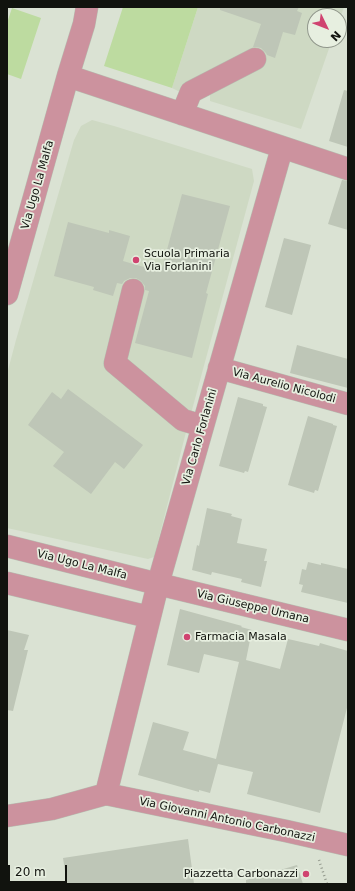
<!DOCTYPE html>
<html>
<head>
<meta charset="utf-8">
<style>
	body { margin:0 }
	#map { position:relative; width:355px; height:891px; overflow:hidden; background:#dae2d3; font-family:"DejaVu Sans",sans-serif }
	canvas { display:block }
	.frame { position:absolute; inset:0; border:8px solid #11130e; pointer-events:none }
	.north { position:absolute; left:307px; top:8px; width:40px; height:40px; box-sizing:border-box; background:#e7efe0; border:1px solid #91978c; border-radius:50%; rotate:133deg; font-size:11px; font-weight:700; line-height:16px; text-align:center; color:#11130e }
	.north::after { content:''; display:block; margin:auto; width:14px; height:18px; background:#d04370; clip-path:polygon(50% 0,100% 100%,50% 72%,0 100%) }
	.scale { position:absolute; left:8px; top:865px; width:59px; height:18px; box-sizing:border-box; border:2px solid #11130e; border-top:0; padding-left:5px; font-size:12px; line-height:14px; white-space:nowrap; color:#11130e; -webkit-text-stroke:3px #e7efe0; paint-order:stroke }
</style>
</head>
<body>
<div id="map">
<canvas width="355" height="891"></canvas>
<div class="frame"></div>
<div class="north">N</div>
<div class="scale">20 m</div>
</div>
<script>
const c = document.querySelector('canvas').getContext('2d');
c.lineJoin = 'round';
function paint(path, color) {
  c.fillStyle = color;
  c.fill(path, 'evenodd');
}
function strokePath(path, color, width, dash) {
  c.strokeStyle = color;
  c.lineWidth = width;
  c.lineCap = dash ? 'butt' : 'round';
  c.setLineDash(dash || []);
  c.stroke(path);
}
function write(font, color, halo, rows, align = 'center') {
  c.font = font + ' "DejaVu Sans",sans-serif';
  c.lineWidth = 3.5;
  c.setLineDash([]);
  c.textBaseline = 'middle';
  c.strokeStyle = halo;
  c.fillStyle = color;
  for (const [text, x, y, turn = 0] of rows) {
    c.save();
    c.translate(x, y);
    c.rotate((+turn || 0) * Math.PI / 180);
    c.textAlign = isNaN(turn) ? turn : align;
    if (halo) c.strokeText(text, 0, 0);
    c.fillText(text, 0, 0);
    c.restore();
  }
}
paint(new Path2D(`
	M 198,7 L 344,7 L 339,21 L 339,16 L 315,16 L 315,40 L 332,40 L 301,129 L 210,101 L 210,90 L 180,92 L 172,88 Z
	M 92,120 L 114,126 L 252,169 L 254,181 L 186,432 L 154,557 L 148,559 L 7,528 L 7,374 L 16,340 L 74,140 L 81,126 Z`), '#ced9c3');
paint(new Path2D(`
	M 123,7 L 198,7 L 172,88 L 104,66 Z
	M 12,8 L 41,18 L 21,79 L 7,74 L 7,23 Z`), '#bddba0');
paint(new Path2D(`
	M 220,7 L 299,7 L 297,11 L 302,13 L 295,35 L 283,32 L 275,58 L 267,55 L 266,53 L 261,48 L 256,47 L 253,47 L 261,24 L 220,10 Z
	M 344,90 L 348,91 L 348,147 L 329,141 Z
	M 342,180 L 348,181 L 348,230 L 328,224 Z
	M 182,194 L 230,206 L 206,293 L 208,294 L 192,358 L 135,343 L 149,291 L 145,290 L 145,286 L 141,281 L 136,278 L 130,278 L 124,281 L 122,284 L 117,283 L 113,296 L 93,290 L 94,287 L 54,276 L 68,222 L 109,233 L 109,230 L 130,236 L 123,261 L 161,272 Z
	M 284,238 L 311,245 L 292,315 L 265,307 Z
	M 297,345 L 348,359 L 348,388 L 290,373 Z
	M 68,389 L 143,445 L 124,469 L 115,462 L 91,494 L 53,466 L 64,452 L 28,425 L 52,392 L 61,399 Z
	M 238,397 L 263,404 L 263,406 L 267,407 L 248,472 L 245,471 L 244,473 L 219,466 Z
	M 308,416 L 333,424 L 333,425 L 337,426 L 318,491 L 315,490 L 314,493 L 288,485 Z
	M 207,508 L 232,514 L 231,516 L 242,519 L 237,543 L 267,549 L 264,561 L 267,561 L 261,587 L 241,582 L 242,579 L 212,572 L 211,575 L 192,570 L 197,545 L 199,546 Z
	M 308,562 L 321,565 L 321,563 L 348,569 L 348,603 L 301,592 L 303,585 L 299,584 L 302,569 L 306,570 Z
	M 180,609 L 242,626 L 241,627 L 252,630 L 246,660 L 280,669 L 288,639 L 319,646 L 320,643 L 348,651 L 348,704 L 320,813 L 247,794 L 253,772 L 218,764 L 210,793 L 199,790 L 199,792 L 138,775 L 153,722 L 189,732 L 183,750 L 216,759 L 239,662 L 204,654 L 199,673 L 167,665 Z
	M 7,630 L 29,635 L 24,650 L 28,650 L 13,711 L 7,710 Z
	M 188,839 L 194,884 L 67,884 L 63,858 Z
	M 297,865 L 303,884 L 246,884 L 246,880 Z`), '#bec6b7');
const minor = new Path2D(`
	M 68,76 L 348,169
	M 182,114 L 191,92 L 255,59
	M 133,290 L 115,363 L 183,420 L 203,426
	M 7,294 L 68,76 L 84,24 L 87,7
	M 219,368 L 348,404
	M 7,546 L 158,584 L 348,630
	M 7,583 L 149,617
	M 106,794 L 158,584 L 282,148
	M 7,816 L 52,809 L 106,794 L 286,831 L 348,845`);
strokePath(minor, '#b6bdb0', 23);
strokePath(new Path2D(`
	M 319,860 L 327,884`), '#93998d', 2.5, [1, 3]);
strokePath(minor, '#cc929e', 22);
for (const [x, y, r, color] of [
	[136,260,4,"#d04370"],
	[187,637,4,"#d04370"],
	[306,874,4,"#d04370"]
]) {
  const dot = new Path2D();
  dot.arc(x, y, r, 0, 2 * Math.PI);
  c.fillStyle = color;
  c.fill(dot);
  strokePath(dot, '#e7efe0', 1.5);
}
write('11px', '#11130e', '#e7efe0', [
	["Via Ugo La Malfa",38,185,-74],
	["Via Aurelio Nicolodi",284,386,15],
	["Via Carlo Forlanini",200,437,-74],
	["Via Ugo La Malfa",82,565,14],
	["Via Giuseppe Umana",253,607,13],
	["Via Giovanni Antonio Carbonazzi",227,820,12]
]);
write('11px', '#11130e', '#e7efe0', [
	["Scuola Primaria",144,254],
	["Via Forlanini",144,267],
	["Farmacia Masala",195,637],
	["Piazzetta Carbonazzi",298,874,"right"]
], 'left');
</script>
</body>
</html>
